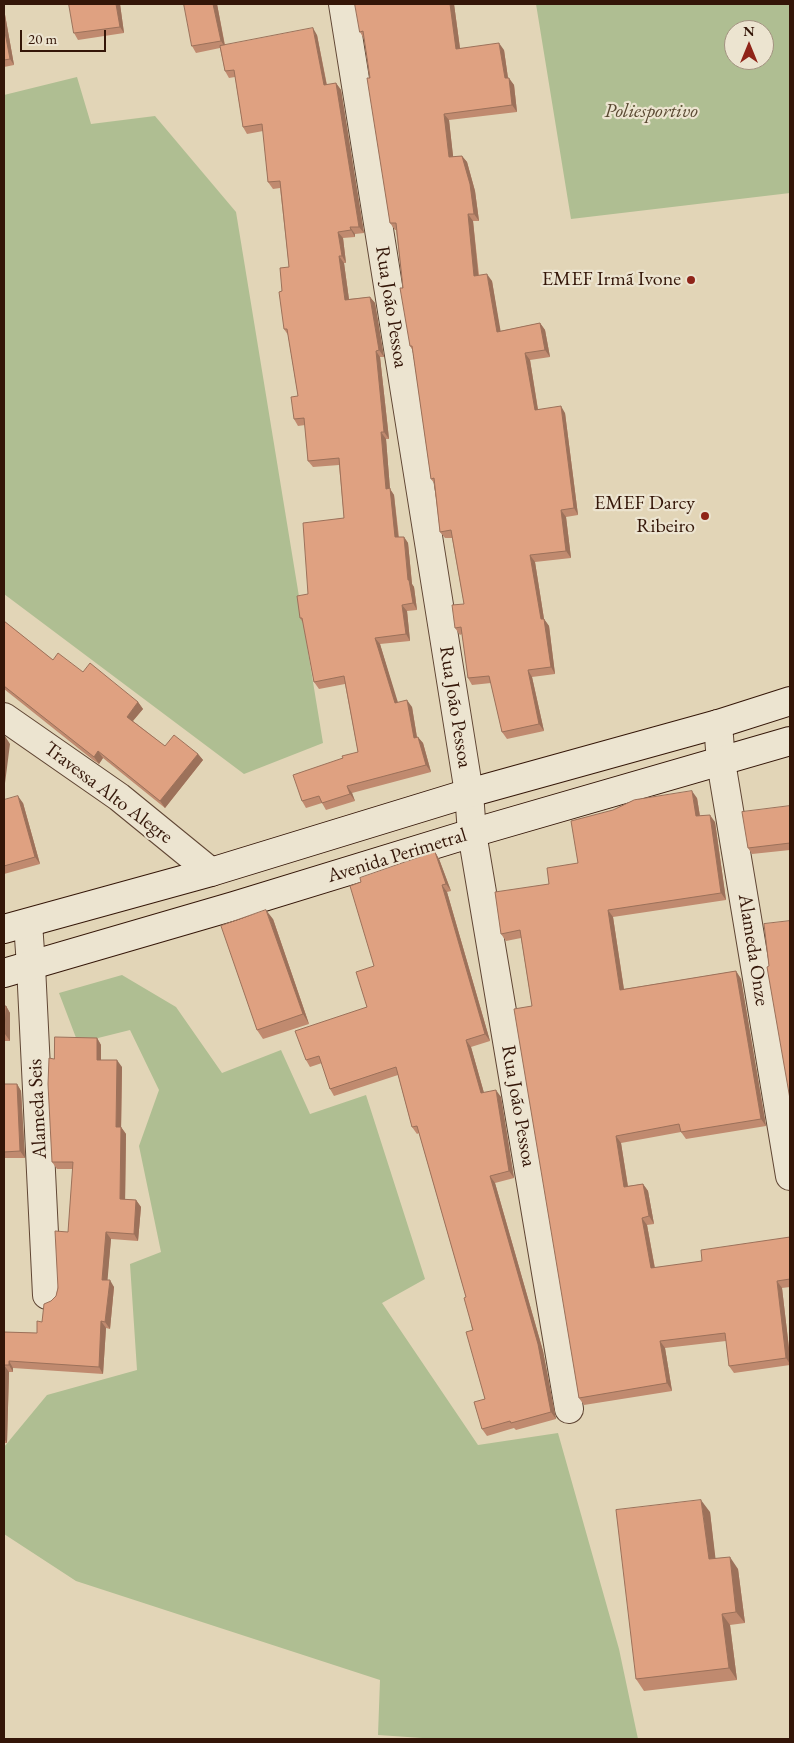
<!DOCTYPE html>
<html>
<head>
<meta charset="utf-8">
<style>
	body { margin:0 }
	#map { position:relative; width:794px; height:1743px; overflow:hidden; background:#e2d5b7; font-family:"EB Garamond",serif }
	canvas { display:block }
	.frame { position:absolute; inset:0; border:5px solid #341608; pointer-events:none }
	.north { position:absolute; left:724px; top:20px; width:50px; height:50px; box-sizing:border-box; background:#ece4d0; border:1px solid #a29280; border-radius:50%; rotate:0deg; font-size:14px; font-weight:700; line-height:20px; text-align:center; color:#341608 }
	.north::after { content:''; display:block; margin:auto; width:18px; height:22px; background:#8f2418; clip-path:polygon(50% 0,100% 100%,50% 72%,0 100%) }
	.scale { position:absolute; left:20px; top:30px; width:86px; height:22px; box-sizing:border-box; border:2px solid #341608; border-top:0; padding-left:6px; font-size:15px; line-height:18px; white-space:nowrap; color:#341608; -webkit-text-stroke:4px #ece4d0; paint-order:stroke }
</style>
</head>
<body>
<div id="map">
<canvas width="794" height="1743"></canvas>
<div class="frame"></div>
<div class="north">N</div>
<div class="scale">20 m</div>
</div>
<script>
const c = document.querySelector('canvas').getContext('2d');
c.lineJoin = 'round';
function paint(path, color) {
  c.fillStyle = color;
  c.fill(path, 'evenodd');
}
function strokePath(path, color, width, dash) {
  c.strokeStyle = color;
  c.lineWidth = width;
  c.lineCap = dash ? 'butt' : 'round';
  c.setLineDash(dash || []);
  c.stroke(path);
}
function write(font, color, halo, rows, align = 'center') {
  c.font = font + ' "EB Garamond",serif';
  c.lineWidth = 4.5;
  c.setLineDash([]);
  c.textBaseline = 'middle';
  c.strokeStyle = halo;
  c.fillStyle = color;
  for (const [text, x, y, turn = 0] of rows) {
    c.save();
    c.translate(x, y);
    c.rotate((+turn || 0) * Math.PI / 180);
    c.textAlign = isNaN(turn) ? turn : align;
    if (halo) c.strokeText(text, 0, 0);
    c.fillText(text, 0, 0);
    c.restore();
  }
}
paint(new Path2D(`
	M 536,4 L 790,4 L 790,193 L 571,219 ZM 734,30 L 764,30 L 764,60 L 734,60 Z
	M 77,77 L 91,124 L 155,116 L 236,212 L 323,743 L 244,774 L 4,594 L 4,95 Z
	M 122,975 L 176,1007 L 222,1073 L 281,1050 L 310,1114 L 366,1095 L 425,1279 L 382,1303 L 478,1445 L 558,1433 L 619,1649 L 638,1739 L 437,1739 L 378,1735 L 380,1680 L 76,1581 L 4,1534 L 4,1447 L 47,1395 L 137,1370 L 130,1264 L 161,1252 L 139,1146 L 159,1090 L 130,1030 L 78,1043 L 59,993 Z`), '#afbe92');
const street = new Path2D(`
	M 343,4 L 469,793 L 472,833 L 569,1409
	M 4,717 L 119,797 L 211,872
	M 718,724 L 721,762 L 790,1176
	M 28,923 L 31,966 L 47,1295`);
const secondary = new Path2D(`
	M 4,929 L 211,872 L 469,793 L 718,724 L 790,701
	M 4,973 L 234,906 L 472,833 L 790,741`);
strokePath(street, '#604634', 30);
strokePath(secondary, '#341608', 30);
strokePath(street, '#ece4d0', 28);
strokePath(secondary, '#ece4d0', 28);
paint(new Path2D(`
	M 69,4 L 120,4 L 124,33 L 78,40 L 74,33 Z
	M 184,4 L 217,4 L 225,45 L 317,35 L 327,85 L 336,83 L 341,90 L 364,233 L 355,234 L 355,237 L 343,238 L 346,263 L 344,263 L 349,299 L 370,297 L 375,303 L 384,357 L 380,357 L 389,439 L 386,439 L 390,489 L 394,495 L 399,537 L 404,537 L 408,543 L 412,584 L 414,587 L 417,610 L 407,611 L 410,641 L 380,644 L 397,702 L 412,707 L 417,737 L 423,743 L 431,772 L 352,793 L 355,801 L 326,810 L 322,803 L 306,808 L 302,801 L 343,758 L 358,752 L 345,684 L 319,689 L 314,682 L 303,623 L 300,618 L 308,594 L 344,518 L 339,465 L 313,467 L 308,461 L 305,425 L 298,426 L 294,419 L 298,396 L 288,335 L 284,329 L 282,291 L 289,267 L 280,188 L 273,189 L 268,182 L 263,131 L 247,134 L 243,127 L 235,77 L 229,78 L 225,71 L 220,48 L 196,53 L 192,46 Z
	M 355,4 L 454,4 L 460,48 L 504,50 L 508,78 L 514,85 L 517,112 L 449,120 L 453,157 L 462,156 L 467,162 L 475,191 L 479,221 L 473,221 L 479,275 L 492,281 L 500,331 L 540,323 L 545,330 L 550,357 L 530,360 L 538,409 L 565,413 L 578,515 L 566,517 L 571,558 L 535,562 L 544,619 L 549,626 L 555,674 L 532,677 L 544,731 L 507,739 L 502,732 L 491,683 L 472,685 L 468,678 L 462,634 L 460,635 L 455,628 L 464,604 L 452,538 L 445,538 L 440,532 L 434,483 L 431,479 L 413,351 L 410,346 L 396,230 L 395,230 L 390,223 L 364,39 L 360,32 Z
	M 4,9 L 14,65 L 4,67 Z
	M 4,621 L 53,660 L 83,672 L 138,702 L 143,709 L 133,721 L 165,746 L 198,754 L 203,760 L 165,808 L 103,758 L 99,764 L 93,760 L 4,689 Z
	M 697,798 L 700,816 L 715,822 L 726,900 L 613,917 L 624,989 L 736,971 L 741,979 L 766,1126 L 686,1139 L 681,1132 L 621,1143 L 628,1186 L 643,1184 L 648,1191 L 654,1224 L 647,1225 L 655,1268 L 702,1261 L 790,1237 L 790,1287 L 782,1288 L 790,1357 L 790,1365 L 734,1373 L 729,1366 L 726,1341 L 665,1348 L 672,1391 L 584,1405 L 579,1398 L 532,1006 L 521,938 L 506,941 L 501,934 L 549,884 L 578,863 Z
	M 4,800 L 23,803 L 40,864 L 4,874 Z
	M 790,806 L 790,850 L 752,854 L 748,848 Z
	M 435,852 L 439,859 L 451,891 L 447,892 L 490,1041 L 471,1047 L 484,1093 L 501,1097 L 514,1178 L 495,1183 L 543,1351 L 556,1419 L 516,1430 L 514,1428 L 487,1436 L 482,1429 L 485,1399 L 466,1297 L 419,1133 L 417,1134 L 412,1127 L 398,1075 L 334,1096 L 330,1089 L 322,1063 L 310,1067 L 306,1060 L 367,1007 L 374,966 L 361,882 Z
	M 273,919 L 309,1024 L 263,1039 L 257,1030 Z
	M 4,1006 L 6,1006 L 10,1013 L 10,1041 L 4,1041 Z
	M 97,1038 L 101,1045 L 101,1060 L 122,1067 L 121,1127 L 126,1134 L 125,1199 L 136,1200 L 141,1207 L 138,1241 L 111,1239 L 107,1280 L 114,1287 L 110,1329 L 106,1328 L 103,1374 L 13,1368 L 13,1372 L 9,1372 L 7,1443 L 4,1443 L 4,1332 L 37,1333 L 51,1301 L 56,1296 L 68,1232 L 73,1169 L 57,1169 L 52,1162 L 54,1059 Z
	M 4,1084 L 17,1084 L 21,1091 L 25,1158 L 4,1158 Z
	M 710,1512 L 715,1558 L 738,1569 L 745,1623 L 730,1625 L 737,1680 L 644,1691 L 636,1679 Z`), '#c08a6f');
paint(new Path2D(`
	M 116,4 L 120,4 L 124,33 L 120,27 Z
	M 213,4 L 217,4 L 225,47 L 221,41 Z
	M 450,4 L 454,4 L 461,56 L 456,49 Z
	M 4,9 L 14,65 L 10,59 L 4,27 Z
	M 313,28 L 317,35 L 328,92 L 324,85 Z
	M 499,43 L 504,50 L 509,85 L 505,78 Z
	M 509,78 L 514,85 L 517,112 L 512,105 Z
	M 336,83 L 341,90 L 364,233 L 359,227 Z
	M 444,114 L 449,120 L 454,164 L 449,157 Z
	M 462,156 L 467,162 L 475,191 L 479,221 L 474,214 Z
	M 468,214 L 473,221 L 479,283 L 474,276 Z
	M 350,227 L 355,234 L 355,237 L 351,230 Z
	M 338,232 L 343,238 L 346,263 L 342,256 Z
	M 339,256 L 344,263 L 350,307 L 345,300 Z
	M 487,274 L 492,281 L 502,339 L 497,332 Z
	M 370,297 L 375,303 L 384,357 L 379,350 Z
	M 540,323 L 545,330 L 550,357 L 545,350 Z
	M 376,351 L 380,357 L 389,439 L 384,432 Z
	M 525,353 L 530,360 L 539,417 L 535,410 Z
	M 561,406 L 565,413 L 578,515 L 574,508 Z
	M 381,432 L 386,439 L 390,489 L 394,495 L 399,544 L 395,537 L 386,489 Z
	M 561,510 L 566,517 L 571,558 L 566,551 Z
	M 404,537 L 408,543 L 412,584 L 414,587 L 417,610 L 413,603 L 408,580 Z
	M 530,555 L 535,562 L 544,619 L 549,626 L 555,674 L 551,667 L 541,619 Z
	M 402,605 L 407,611 L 410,641 L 406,634 Z
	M 375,638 L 380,644 L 400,709 L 395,703 Z
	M 528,670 L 532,677 L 544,731 L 539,724 Z
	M 407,700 L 412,707 L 418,744 L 414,738 Z
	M 138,702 L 143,709 L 131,723 L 127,717 Z
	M 5,736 L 10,744 L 4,791 L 4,745 Z
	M 418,737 L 423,743 L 431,772 L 426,765 Z
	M 98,751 L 103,758 L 99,764 L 94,757 Z
	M 198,754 L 203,760 L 165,808 L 160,801 Z
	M 347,786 L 352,793 L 355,801 L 350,794 Z
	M 692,791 L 697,798 L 701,823 L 696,816 Z
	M 18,796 L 23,803 L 40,864 L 35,857 Z
	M 710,815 L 715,822 L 726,900 L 721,893 Z
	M 435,852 L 439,859 L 451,891 L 446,884 Z
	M 442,885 L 447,892 L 490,1041 L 485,1034 Z
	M 266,910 L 273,919 L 309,1024 L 303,1014 Z
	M 608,910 L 613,917 L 625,997 L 620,990 Z
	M 736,971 L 741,979 L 766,1126 L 761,1119 Z
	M 6,1006 L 10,1013 L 10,1041 L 5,1034 Z
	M 97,1038 L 101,1045 L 101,1067 L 97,1060 Z
	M 466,1040 L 471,1047 L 486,1100 L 481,1093 Z
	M 117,1060 L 122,1067 L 121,1134 L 116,1127 Z
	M 17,1084 L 21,1091 L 25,1158 L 20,1151 Z
	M 496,1090 L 501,1097 L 514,1178 L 509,1171 Z
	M 121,1127 L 126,1134 L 125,1206 L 120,1199 Z
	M 616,1136 L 621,1143 L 629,1194 L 624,1187 Z
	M 490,1176 L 495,1183 L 543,1351 L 556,1419 L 551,1412 Z
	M 643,1184 L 648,1191 L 654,1224 L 649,1216 Z
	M 136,1200 L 141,1207 L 138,1241 L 134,1234 Z
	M 642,1218 L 647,1225 L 656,1275 L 651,1268 Z
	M 106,1232 L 111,1239 L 107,1286 L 102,1280 Z
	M 110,1280 L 114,1287 L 110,1329 L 105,1322 Z
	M 777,1281 L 782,1288 L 790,1357 L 790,1364 L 786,1358 Z
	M 101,1321 L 106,1328 L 103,1374 L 99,1367 Z
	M 660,1341 L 665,1348 L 672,1391 L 667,1383 Z
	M 9,1361 L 13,1368 L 13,1372 L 9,1365 Z
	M 4,1365 L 9,1372 L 7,1443 L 4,1438 Z
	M 701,1500 L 710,1512 L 717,1571 L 709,1559 Z
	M 730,1557 L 738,1569 L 745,1623 L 736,1612 Z
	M 722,1614 L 730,1625 L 737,1680 L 729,1668 Z`), '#9c715a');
const building = new Path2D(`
	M 69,4 L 116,4 L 120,27 L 74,33 Z
	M 184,4 L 213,4 L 221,41 L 192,46 Z
	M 355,4 L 450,4 L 456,49 L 499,43 L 505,78 L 509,78 L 512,105 L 444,114 L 449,157 L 462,156 L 470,184 L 474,214 L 468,214 L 474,276 L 487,274 L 497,332 L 540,323 L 545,350 L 525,353 L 535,410 L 561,406 L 574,508 L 561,510 L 566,551 L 530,555 L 541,619 L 544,619 L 551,667 L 528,670 L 539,724 L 502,732 L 489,676 L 468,678 L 461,627 L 455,628 L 452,605 L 464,604 L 451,530 L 440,532 L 434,478 L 431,479 L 412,346 L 410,346 L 400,288 L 403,288 L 396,223 L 390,223 L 367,78 L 370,78 L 363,31 L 360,32 Z
	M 4,27 L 10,59 L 4,60 Z
	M 313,28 L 324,85 L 336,83 L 359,227 L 350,227 L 351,230 L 338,232 L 342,256 L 339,256 L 345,300 L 370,297 L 379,350 L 376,351 L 384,432 L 381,432 L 386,489 L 390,488 L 395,537 L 404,537 L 408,580 L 409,580 L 413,603 L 402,605 L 406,634 L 375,638 L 395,703 L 407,700 L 414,738 L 418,737 L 426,765 L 347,786 L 350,794 L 322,803 L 319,796 L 302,801 L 293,775 L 343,758 L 342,756 L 358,752 L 344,676 L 314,682 L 302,618 L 300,618 L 297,596 L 308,594 L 303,523 L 344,518 L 339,458 L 308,461 L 304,418 L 294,419 L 291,397 L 298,396 L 287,329 L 284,329 L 279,292 L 282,291 L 280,268 L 289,267 L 280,181 L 268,182 L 262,124 L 243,127 L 234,70 L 225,71 L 220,46 Z
	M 4,621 L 53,660 L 58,653 L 83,672 L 90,663 L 138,702 L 127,717 L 165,746 L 174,735 L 198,754 L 160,801 L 98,751 L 94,757 L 89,753 L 4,686 Z
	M 692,791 L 696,816 L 710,815 L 721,893 L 608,910 L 620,990 L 736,971 L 761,1119 L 681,1132 L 679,1124 L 616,1136 L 624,1187 L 643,1184 L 649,1216 L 642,1218 L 651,1268 L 702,1261 L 701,1250 L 790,1237 L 790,1279 L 777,1281 L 786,1358 L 729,1366 L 725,1333 L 660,1341 L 667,1383 L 579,1398 L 514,1009 L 532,1006 L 520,930 L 501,934 L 495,892 L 549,884 L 547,868 L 578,863 L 571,821 L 613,810 L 634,800 Z
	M 18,796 L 35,857 L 4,866 L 4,800 Z
	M 790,806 L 790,843 L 748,848 L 742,812 Z
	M 435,852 L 446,884 L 442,885 L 485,1034 L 466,1040 L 481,1093 L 496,1090 L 509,1171 L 490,1176 L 538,1344 L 551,1412 L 511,1423 L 510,1421 L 482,1429 L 474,1402 L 485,1399 L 466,1332 L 473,1330 L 464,1298 L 466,1297 L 417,1126 L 412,1127 L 396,1067 L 330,1089 L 319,1056 L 306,1060 L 295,1031 L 367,1007 L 356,972 L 374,966 L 350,886 L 361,882 L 360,878 Z
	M 266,910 L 303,1014 L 257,1030 L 221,926 Z
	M 790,921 L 790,1099 L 767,967 L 769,966 L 764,924 Z
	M 4,1006 L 6,1006 L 5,1034 L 4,1034 Z
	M 55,1037 L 97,1038 L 97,1060 L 117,1060 L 116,1127 L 121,1127 L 120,1199 L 136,1200 L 134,1234 L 106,1232 L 102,1280 L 110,1280 L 105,1322 L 101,1321 L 99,1367 L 9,1361 L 9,1365 L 4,1365 L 4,1384 L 4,1332 L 37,1333 L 37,1321 L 42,1322 L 44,1304 L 51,1301 L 56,1296 L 58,1288 L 55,1231 L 68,1232 L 73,1162 L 52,1162 L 48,1084 L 49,1058 L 54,1059 Z
	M 4,1084 L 17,1084 L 20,1151 L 4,1152 Z
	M 701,1500 L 709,1559 L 730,1557 L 736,1612 L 722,1614 L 729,1668 L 636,1679 L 616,1510 Z`);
paint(building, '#dfa181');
strokePath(building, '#9c715a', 1);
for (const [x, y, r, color] of [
	[691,280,5,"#8f2418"],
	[705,516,5,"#8f2418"]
]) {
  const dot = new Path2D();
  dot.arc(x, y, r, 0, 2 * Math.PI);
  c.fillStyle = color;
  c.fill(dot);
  strokePath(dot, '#ece4d0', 2);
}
write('italic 20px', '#594831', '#ece4d0', [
	["Poliesportivo",651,112]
]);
write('20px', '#341608', '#ece4d0', [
	["EMEF Irmã Ivone",681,280],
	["EMEF Darcy",695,504],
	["Ribeiro",695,527]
], 'right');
write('20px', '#341608', '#ece4d0', [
	["Rua João Pessoa",391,307,81],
	["Rua João Pessoa",455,707,81],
	["Travessa Alto Alegre",108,793,37],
	["Avenida Perimetral",397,856,-17],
	["Alameda Onze",753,950,81],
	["Rua João Pessoa",518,1106,80],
	["Alameda Seis",38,1109,-93]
]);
</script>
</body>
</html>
